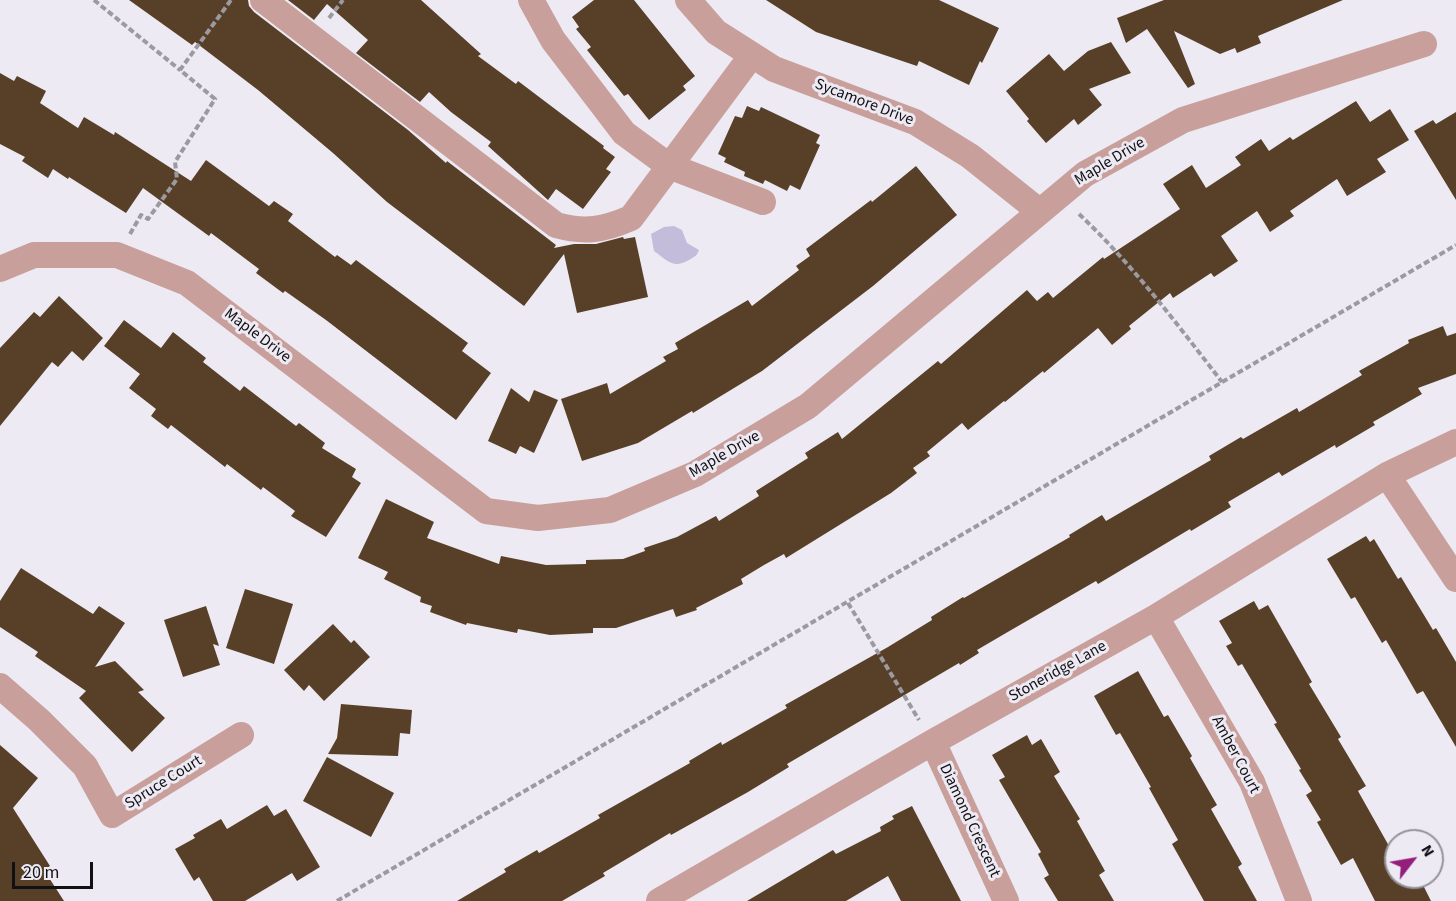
<!DOCTYPE html>
<html>
<head>
<meta charset="utf-8">
<style>
	body { margin:0 }
	#map { position:relative; width:1456px; height:901px; overflow:hidden; background:#edeaf4; font-family:"Source Sans 3",sans-serif }
	canvas { display:block }
	.north { position:absolute; left:1384px; top:829px; width:60px; height:60px; box-sizing:border-box; background:#edeaf4; border:2px solid #95939a; border-radius:50%; rotate:59deg; font-size:16px; font-weight:700; line-height:24px; text-align:center; color:#111013 }
	.north::after { content:''; display:block; margin:auto; width:21px; height:27px; background:#931e7c; clip-path:polygon(50% 0,100% 100%,50% 72%,0 100%) }
	.scale { position:absolute; left:12px; top:862px; width:81px; height:27px; box-sizing:border-box; border:3px solid #111013; border-top:0; padding-left:8px; font-size:18px; line-height:21px; white-space:nowrap; color:#111013; -webkit-text-stroke:4px #edeaf4; paint-order:stroke }
</style>
</head>
<body>
<div id="map">
<canvas width="1456" height="901"></canvas>
<div class="north">N</div>
<div class="scale">20 m</div>
</div>
<script>
const c = document.querySelector('canvas').getContext('2d');
c.lineJoin = 'round';
function paint(path, color) {
  c.fillStyle = color;
  c.fill(path, 'evenodd');
}
function strokePath(path, color, width, dash) {
  c.strokeStyle = color;
  c.lineWidth = width;
  c.lineCap = dash ? 'butt' : 'round';
  c.setLineDash(dash || []);
  c.stroke(path);
}
function write(font, color, halo, rows, align = 'center') {
  c.font = font + ' "Source Sans 3",sans-serif';
  c.lineWidth = 6;
  c.setLineDash([]);
  c.textBaseline = 'middle';
  c.strokeStyle = halo;
  c.fillStyle = color;
  for (const [text, x, y, turn = 0] of rows) {
    c.save();
    c.translate(x, y);
    c.rotate((+turn || 0) * Math.PI / 180);
    c.textAlign = isNaN(turn) ? turn : align;
    if (halo) c.strokeText(text, 0, 0);
    c.fillText(text, 0, 0);
    c.restore();
  }
}
paint(new Path2D(`
	M 674,226 L 682,230 L 687,243 L 699,250 C 697,256 694,257 689,260 C 673,269 668,261 654,251 L 651,234 L 664,227 Z`), '#c3bcda');
paint(new Path2D(`
	M 129,0 L 248,0 L 249,6 L 254,12 L 408,130 L 446,163 L 447,161 L 556,245 L 554,248 L 574,244 L 596,244 L 623,237 L 624,239 L 635,237 L 648,297 L 577,313 L 564,254 L 524,306 L 387,202 L 333,153 L 258,90 L 195,42 L 192,45 Z
	M 288,0 L 421,0 L 481,54 L 478,56 L 516,84 L 518,81 L 604,146 L 603,148 L 615,157 L 606,169 L 611,172 L 583,209 L 556,189 L 548,200 L 488,146 L 491,142 L 451,112 L 429,92 L 420,102 L 356,53 L 368,40 L 327,4 L 314,20 Z
	M 594,0 L 634,0 L 695,76 L 683,86 L 686,90 L 649,120 L 628,94 L 624,96 L 587,50 L 591,47 L 576,29 L 579,27 L 572,17 Z
	M 766,0 L 939,0 L 999,28 L 982,63 L 980,61 L 969,85 L 919,61 L 917,66 L 816,32 Z
	M 1164,0 L 1343,0 L 1258,36 L 1261,43 L 1237,53 L 1235,48 L 1220,54 L 1174,31 L 1195,84 L 1188,88 L 1147,29 L 1126,43 L 1117,18 Z
	M 1111,42 L 1131,73 L 1089,89 L 1102,105 L 1078,125 L 1074,119 L 1046,143 L 1027,121 L 1029,119 L 1006,91 L 1049,54 L 1064,71 L 1088,51 Z
	M 0,73 L 14,81 L 17,76 L 46,91 L 40,103 L 78,128 L 84,117 L 114,135 L 115,132 L 191,181 L 206,160 L 269,206 L 274,201 L 293,214 L 288,221 L 335,257 L 337,255 L 351,265 L 356,260 L 468,343 L 462,351 L 491,373 L 456,420 L 326,320 L 285,291 L 283,293 L 256,273 L 259,269 L 211,233 L 209,236 L 143,188 L 126,213 L 69,177 L 68,179 L 53,169 L 48,178 L 22,161 L 25,157 L 0,144 Z
	M 1356,101 L 1370,122 L 1390,109 L 1409,140 L 1377,159 L 1386,172 L 1347,196 L 1337,179 L 1290,211 L 1294,216 L 1270,232 L 1257,211 L 1221,236 L 1238,261 L 1214,277 L 1211,273 L 1173,298 L 1170,293 L 1129,326 L 1131,329 L 1112,345 L 1098,328 L 1044,373 L 1043,371 L 1005,402 L 1004,401 L 968,430 L 962,423 L 927,452 L 930,456 L 913,468 L 917,473 L 891,493 L 786,558 L 784,554 L 764,565 L 741,579 L 743,584 L 696,608 L 697,610 L 676,617 L 673,609 L 616,628 L 593,628 L 593,633 L 550,635 L 518,629 L 517,633 L 467,623 L 466,625 L 430,612 L 432,606 L 420,602 L 421,597 L 384,579 L 388,572 L 358,558 L 386,499 L 434,522 L 427,538 L 499,564 L 501,556 L 546,565 L 586,564 L 586,560 L 623,559 L 645,551 L 644,548 L 677,537 L 716,516 L 719,521 L 759,496 L 756,491 L 808,458 L 805,453 L 838,432 L 842,439 L 938,361 L 941,364 L 1027,290 L 1037,301 L 1048,292 L 1053,298 L 1103,257 L 1104,259 L 1180,209 L 1163,184 L 1192,165 L 1206,188 L 1241,165 L 1235,157 L 1261,139 L 1269,151 L 1290,137 L 1293,140 Z
	M 747,106 L 759,111 L 761,107 L 820,135 L 816,143 L 820,145 L 800,190 L 790,185 L 787,191 L 765,180 L 763,184 L 744,176 L 745,172 L 724,162 L 726,158 L 718,154 L 735,116 L 742,118 Z
	M 1456,112 L 1456,200 L 1414,131 L 1433,120 L 1436,124 Z
	M 916,166 L 957,215 L 873,286 L 762,371 L 693,413 L 692,411 L 638,443 L 582,461 L 561,399 L 607,383 L 610,394 L 666,361 L 663,357 L 678,349 L 675,343 L 748,300 L 752,306 L 799,270 L 796,266 L 810,256 L 806,249 L 871,200 L 872,202 Z
	M 59,296 L 103,338 L 83,361 L 72,351 L 58,367 L 52,362 L 0,426 L 0,348 L 34,312 L 40,317 Z
	M 124,320 L 161,348 L 173,332 L 206,358 L 203,362 L 240,391 L 244,386 L 296,426 L 299,423 L 325,443 L 322,448 L 356,469 L 352,477 L 361,483 L 326,537 L 291,516 L 295,511 L 263,487 L 261,490 L 227,464 L 225,467 L 171,425 L 168,429 L 151,416 L 156,409 L 129,388 L 140,374 L 104,346 Z
	M 1443,326 L 1447,336 L 1456,333 L 1456,374 L 1418,388 L 1422,394 L 1373,422 L 1375,425 L 1336,448 L 1335,445 L 1282,476 L 1279,472 L 1228,502 L 1231,507 L 1191,531 L 1190,529 L 1098,584 L 1096,581 L 1006,633 L 977,650 L 979,653 L 960,665 L 959,663 L 787,764 L 789,767 L 748,792 L 671,835 L 670,833 L 603,873 L 605,876 L 562,901 L 457,901 L 506,872 L 504,869 L 537,850 L 539,853 L 600,818 L 598,815 L 690,763 L 689,761 L 721,742 L 722,745 L 787,708 L 785,705 L 888,647 L 932,620 L 931,617 L 963,597 L 964,598 L 1070,537 L 1069,535 L 1102,515 L 1106,521 L 1211,460 L 1209,456 L 1241,437 L 1243,439 L 1297,408 L 1299,412 L 1362,375 L 1359,371 L 1409,343 L 1408,340 Z
	M 511,388 L 529,402 L 534,390 L 558,400 L 534,453 L 520,446 L 516,454 L 488,441 Z
	M 1366,536 L 1370,542 L 1374,539 L 1398,579 L 1401,577 L 1433,630 L 1436,628 L 1456,662 L 1456,747 L 1423,691 L 1417,694 L 1386,640 L 1382,643 L 1355,597 L 1351,599 L 1327,559 Z
	M 21,568 L 93,614 L 99,606 L 125,623 L 95,667 L 115,661 L 144,690 L 138,692 L 165,718 L 132,752 L 79,698 L 86,691 L 35,656 L 38,652 L 0,627 L 0,601 Z
	M 245,589 L 293,604 L 274,664 L 226,648 Z
	M 1254,601 L 1259,610 L 1268,605 L 1312,682 L 1309,684 L 1341,737 L 1338,739 L 1366,786 L 1358,791 L 1389,846 L 1396,842 L 1396,877 L 1419,877 L 1431,901 L 1375,901 L 1353,858 L 1341,865 L 1317,822 L 1321,820 L 1306,795 L 1312,791 L 1299,770 L 1301,769 L 1274,724 L 1277,723 L 1242,664 L 1238,666 L 1226,646 L 1232,643 L 1219,621 Z
	M 206,606 L 219,646 L 213,644 L 220,665 L 183,677 L 164,620 Z
	M 333,624 L 351,643 L 354,640 L 370,657 L 324,701 L 309,685 L 304,691 L 284,670 Z
	M 1138,671 L 1164,717 L 1168,715 L 1192,756 L 1190,758 L 1217,805 L 1211,809 L 1242,864 L 1238,867 L 1257,901 L 1204,901 L 1172,844 L 1178,840 L 1149,788 L 1151,787 L 1120,733 L 1116,735 L 1094,696 Z
	M 341,704 L 412,710 L 410,734 L 400,733 L 398,756 L 328,754 L 337,738 Z
	M 1027,735 L 1032,745 L 1041,739 L 1060,772 L 1054,776 L 1080,819 L 1077,821 L 1105,871 L 1099,875 L 1114,901 L 1058,901 L 1044,878 L 1049,875 L 1038,854 L 1041,852 L 999,780 L 1005,777 L 992,755 Z
	M 0,745 L 38,778 L 13,808 L 50,866 L 44,870 L 64,901 L 0,901 Z
	M 327,757 L 394,793 L 371,837 L 303,801 Z
	M 267,805 L 274,816 L 286,809 L 320,867 L 297,881 L 292,873 L 245,901 L 213,901 L 199,877 L 194,881 L 175,849 L 195,838 L 193,835 L 221,819 L 227,829 Z
	M 912,806 L 961,901 L 901,901 L 888,876 L 846,901 L 747,901 L 833,850 L 836,854 L 881,831 L 880,827 L 894,819 L 892,816 Z`), '#584028');
strokePath(new Path2D(`
	M 94,0 L 180,70
	M 329,18 L 343,0
	M 1079,214 C 1132,264 1177,324 1222,382
	M 130,234 L 141,215 L 148,219 L 177,179 L 175,162 L 215,99 L 180,70 L 231,0
	M 848,603 L 919,720
	M 337,901 L 1456,245`), '#9c9aa1', 4, [6, 3]);
strokePath(new Path2D(`
	M 263,0 L 556,225 C 585,233 603,230 631,218 L 752,55
	M 531,0 L 553,40 L 624,133 L 669,166 L 763,202
	M 688,0 L 716,32 L 774,69 L 915,122 L 970,156 L 1039,211
	M 0,269 L 34,255 L 117,255 L 187,283 L 486,511 L 538,518 L 610,510 L 695,474 L 808,406 L 1085,174 L 1183,120 L 1424,44
	M 1387,475 L 1456,579
	M 1156,617 L 1252,782 L 1299,901
	M 0,686 L 39,720 L 85,766 L 112,815 L 241,735
	M 933,742 L 1006,901
	M 659,901 L 933,742 L 1156,617 L 1387,475 L 1456,442`), '#c89f9b', 26);
write('16px', '#111013', '#edeaf4', [
	["Sycamore Drive",864,103,21],
	["Maple Drive",1110,162,-31],
	["Maple Drive",257,336,37],
	["Maple Drive",725,455,-30],
	["Stoneridge Lane",1058,672,-29],
	["Amber Court",1235,755,62],
	["Spruce Court",164,783,-32],
	["Diamond Crescent",969,821,65]
]);
</script>
</body>
</html>
